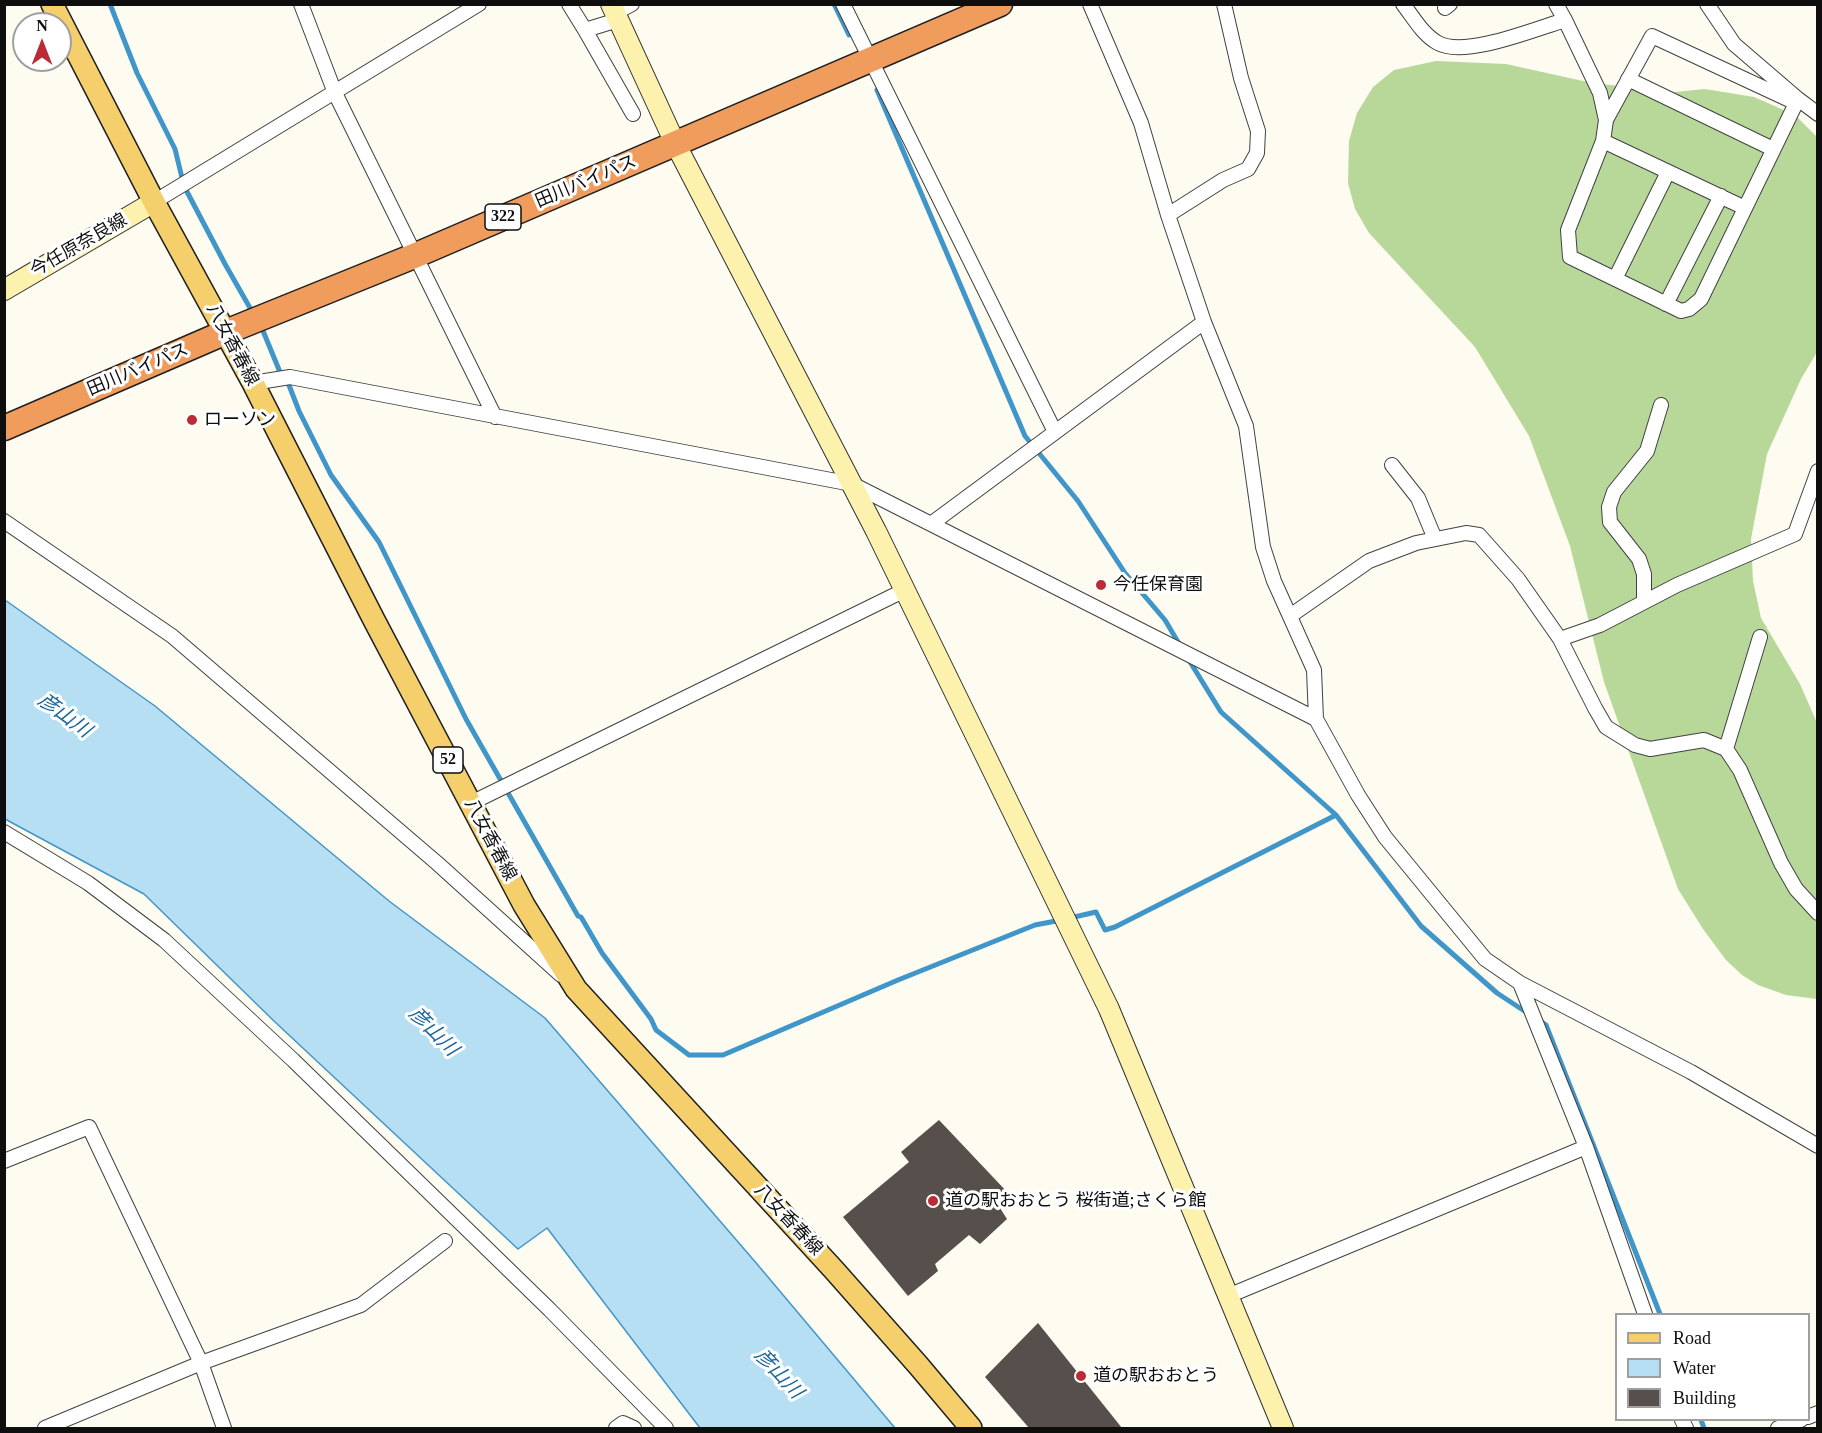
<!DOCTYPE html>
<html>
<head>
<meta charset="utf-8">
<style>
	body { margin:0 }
	#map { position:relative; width:1822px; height:1433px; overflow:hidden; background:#fefbf0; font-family:"Times New Roman",serif }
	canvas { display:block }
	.frame { position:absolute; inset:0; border:6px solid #0e0e0e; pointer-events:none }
	.legend { position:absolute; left:1615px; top:1313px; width:195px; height:108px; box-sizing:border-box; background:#fff; border:2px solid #9f9f9f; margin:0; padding:8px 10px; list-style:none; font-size:18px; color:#0e0e0e }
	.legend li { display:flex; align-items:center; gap:12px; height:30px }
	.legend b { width:30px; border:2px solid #9f9f9f }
	.north { position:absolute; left:12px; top:12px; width:60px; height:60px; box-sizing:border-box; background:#fff; border:2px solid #9f9f9f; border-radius:50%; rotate:0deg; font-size:16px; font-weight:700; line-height:24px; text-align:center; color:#0e0e0e }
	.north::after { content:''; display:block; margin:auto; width:21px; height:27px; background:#ba2b35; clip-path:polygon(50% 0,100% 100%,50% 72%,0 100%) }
</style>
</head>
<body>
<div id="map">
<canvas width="1822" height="1433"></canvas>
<div class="frame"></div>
<ul class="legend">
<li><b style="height:8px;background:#f4cf6b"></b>Road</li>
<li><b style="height:16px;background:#b6dff4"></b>Water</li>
<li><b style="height:16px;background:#564f4b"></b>Building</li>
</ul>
<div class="north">N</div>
</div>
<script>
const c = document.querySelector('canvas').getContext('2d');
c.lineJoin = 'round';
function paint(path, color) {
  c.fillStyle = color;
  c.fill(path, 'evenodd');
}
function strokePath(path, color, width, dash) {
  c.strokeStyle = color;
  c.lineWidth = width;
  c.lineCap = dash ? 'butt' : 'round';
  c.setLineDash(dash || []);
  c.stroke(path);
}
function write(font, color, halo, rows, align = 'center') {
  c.font = font + ' "Times New Roman","Noto Sans JP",serif';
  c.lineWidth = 6;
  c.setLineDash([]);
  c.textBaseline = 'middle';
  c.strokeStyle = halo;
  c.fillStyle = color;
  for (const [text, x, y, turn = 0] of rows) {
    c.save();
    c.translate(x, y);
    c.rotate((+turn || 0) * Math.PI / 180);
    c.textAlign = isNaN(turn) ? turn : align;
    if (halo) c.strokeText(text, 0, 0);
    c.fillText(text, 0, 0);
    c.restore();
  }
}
paint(new Path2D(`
	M 1436,61 L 1506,64 L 1592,83 L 1675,92 L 1705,89 L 1754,97 L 1795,115 L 1817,137 L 1817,352 L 1801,379 L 1767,454 L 1751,539 L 1753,581 L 1761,618 L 1800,684 L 1817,723 L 1817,999 L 1786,995 L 1758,985 L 1742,975 L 1726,960 L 1703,929 L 1678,889 L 1604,682 L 1570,546 L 1529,436 L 1475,347 L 1369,233 L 1355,209 L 1348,183 L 1349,141 L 1357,113 L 1373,87 L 1394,70 Z`), '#b8d89a');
const water = new Path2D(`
	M 5,600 L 155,706 L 389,901 L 545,1018 L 757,1264 L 895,1428 L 700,1428 L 547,1228 L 518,1249 L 275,1022 L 144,894 L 5,819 Z`);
paint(water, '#b6dff4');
strokePath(water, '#4096c9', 1.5);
strokePath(new Path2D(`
	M 110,4 L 137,73 L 175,149 L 184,186 L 225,264 L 254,315
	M 834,4 L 849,35
	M 877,90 L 1025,436 L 1078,501 L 1125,573 L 1165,620 L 1181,647
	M 261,326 L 282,377 L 287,380 L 299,411 L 331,475 L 379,542 L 466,719 L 578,916 L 581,917 L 602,953 L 651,1019 L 656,1030 L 689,1055 L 723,1055 L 898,980 L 1035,925 L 1061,920
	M 1187,657 L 1221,712 L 1336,815 L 1421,926 L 1497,993 L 1529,1014
	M 1070,918 L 1096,912 L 1105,930 L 1115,927 L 1336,815
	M 1539,1020 L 1546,1025 L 1660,1314
	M 1701,1420 L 1704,1428`), '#4096c9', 5);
paint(new Path2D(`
	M 939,1120 L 1009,1194 L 1000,1208 L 1007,1219 L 980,1244 L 969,1235 L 935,1264 L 938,1271 L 908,1296 L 843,1217 L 909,1162 L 901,1152 Z
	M 1038,1323 L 1122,1428 L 1029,1428 L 985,1377 Z`), '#564f4b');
const street = new Path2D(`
	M 301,4 L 335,93 L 495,417
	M 569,4 L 585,30 L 618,20
	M 843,4 L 1055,432
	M 1090,4 L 1141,123 L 1168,215 L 1204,322 L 1246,426 L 1263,547 L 1274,581 L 1314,670 L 1316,719 L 1358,795 L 1385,837 L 1485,959 L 1520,983 L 1691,1072 L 1818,1146
	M 1403,4 C 1413,17 1423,35 1438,43 C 1465,58 1535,29 1565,20 L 1600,93 L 1606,120 L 1603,141 L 1568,230 L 1570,257 L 1681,311 L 1689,309 L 1701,299 L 1798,99 L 1818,114
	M 1556,4 L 1565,20
	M 1707,4 L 1734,44 L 1798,99
	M 1445,8 L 1450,4
	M 615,13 L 632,4
	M 585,30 L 633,114
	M 1628,79 L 1773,149
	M 1606,120 L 1652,36 L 1796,103
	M 1603,141 L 1745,208
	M 154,202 L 479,4
	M 1168,215 L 1223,180 L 1248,169 L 1257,153 L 1258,131 L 1241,78 L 1224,4
	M 1615,279 L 1668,172
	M 1666,304 L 1721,196
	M 253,383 L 290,377 L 852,484 L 1316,719
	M 1392,465 L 1418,498 L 1435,539
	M 1818,471 L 1795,534 L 1677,585 L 1600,625 L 1560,639 L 1595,708 L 1606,727 L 1635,745 L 1650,749 L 1704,740 L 1726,749 L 1740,770 L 1781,863 L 1796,889 L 1818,913
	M 4,521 L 172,636 L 437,863 L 561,975
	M 931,524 L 1204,322
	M 1644,602 L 1644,574 L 1639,559 L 1610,522 L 1609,507 L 1614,492 L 1647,451 L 1661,405
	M 1290,616 L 1369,561 L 1416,543 L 1466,533 L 1479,535 L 1518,579 L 1560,639
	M 1726,749 L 1760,637
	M 471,803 L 905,590
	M 4,832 L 88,883 L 164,940 L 293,1060 L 550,1310 L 666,1428
	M 1520,983 L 1586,1147 L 1645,1314
	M 4,1161 L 89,1127 L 201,1363 L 224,1428
	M 1228,1296 L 1586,1147
	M 1808,1417 L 1818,1413
	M 1682,1420 L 1686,1428
	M 45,1428 L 201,1363 L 361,1305 L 445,1241
	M 616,1428 L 623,1423 L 634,1428
	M 1778,1428 L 1801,1420`);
const secondary = new Path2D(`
	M 611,4 L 675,143 L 876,531 L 1109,1009 L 1283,1428
	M 4,290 L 154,202`);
const primary = new Path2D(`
	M 52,4 L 154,202 L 253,383 L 374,620 L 524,905 L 576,989 L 834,1270 L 918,1365 L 971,1428`);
const highway = new Path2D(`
	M 4,428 L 226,332 L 414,256 L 1000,4`);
strokePath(street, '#414141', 16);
strokePath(secondary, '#303030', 22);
strokePath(primary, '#1f1f1f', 24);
strokePath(highway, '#1f1f1f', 27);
strokePath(street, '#fff', 14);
strokePath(secondary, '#fcf1ad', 20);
strokePath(primary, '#f4cf6b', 21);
strokePath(highway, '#ef9c5d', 24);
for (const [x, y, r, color] of [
	[192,420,6,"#ba2b35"],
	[1101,585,6,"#ba2b35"],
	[933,1201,6,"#ba2b35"],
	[1081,1376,6,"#ba2b35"]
]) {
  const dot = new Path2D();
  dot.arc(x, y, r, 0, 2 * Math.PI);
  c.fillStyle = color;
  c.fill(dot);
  strokePath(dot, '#fff', 2);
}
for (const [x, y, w] of [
	[503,217,36],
	[448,760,30]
]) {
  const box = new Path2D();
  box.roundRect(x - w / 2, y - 13, w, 26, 4.5);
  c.fillStyle = '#fff';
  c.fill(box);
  strokePath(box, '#0e0e0e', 1.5);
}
write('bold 16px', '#0e0e0e', null, [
	["322",503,217],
	["52",448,760]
]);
write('18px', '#0e0e0e', '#fff', [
	["田川バイパス",586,182,-23],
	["今任原奈良線",79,246,-30],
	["八女香春線",232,345,62],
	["田川バイパス",138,370,-23],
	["八女香春線",490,840,62],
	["八女香春線",788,1220,47]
]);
write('18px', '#0e0e0e', '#fff', [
	["ローソン",204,420],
	["今任保育園",1113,585],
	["道の駅おおとう 桜街道;さくら館",945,1201],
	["道の駅おおとう",1093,1376]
], 'left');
write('italic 20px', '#1b679c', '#fff', [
	["彦山川",64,716,36],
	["彦山川",433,1032,45],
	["彦山川",778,1374,47]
]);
</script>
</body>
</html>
